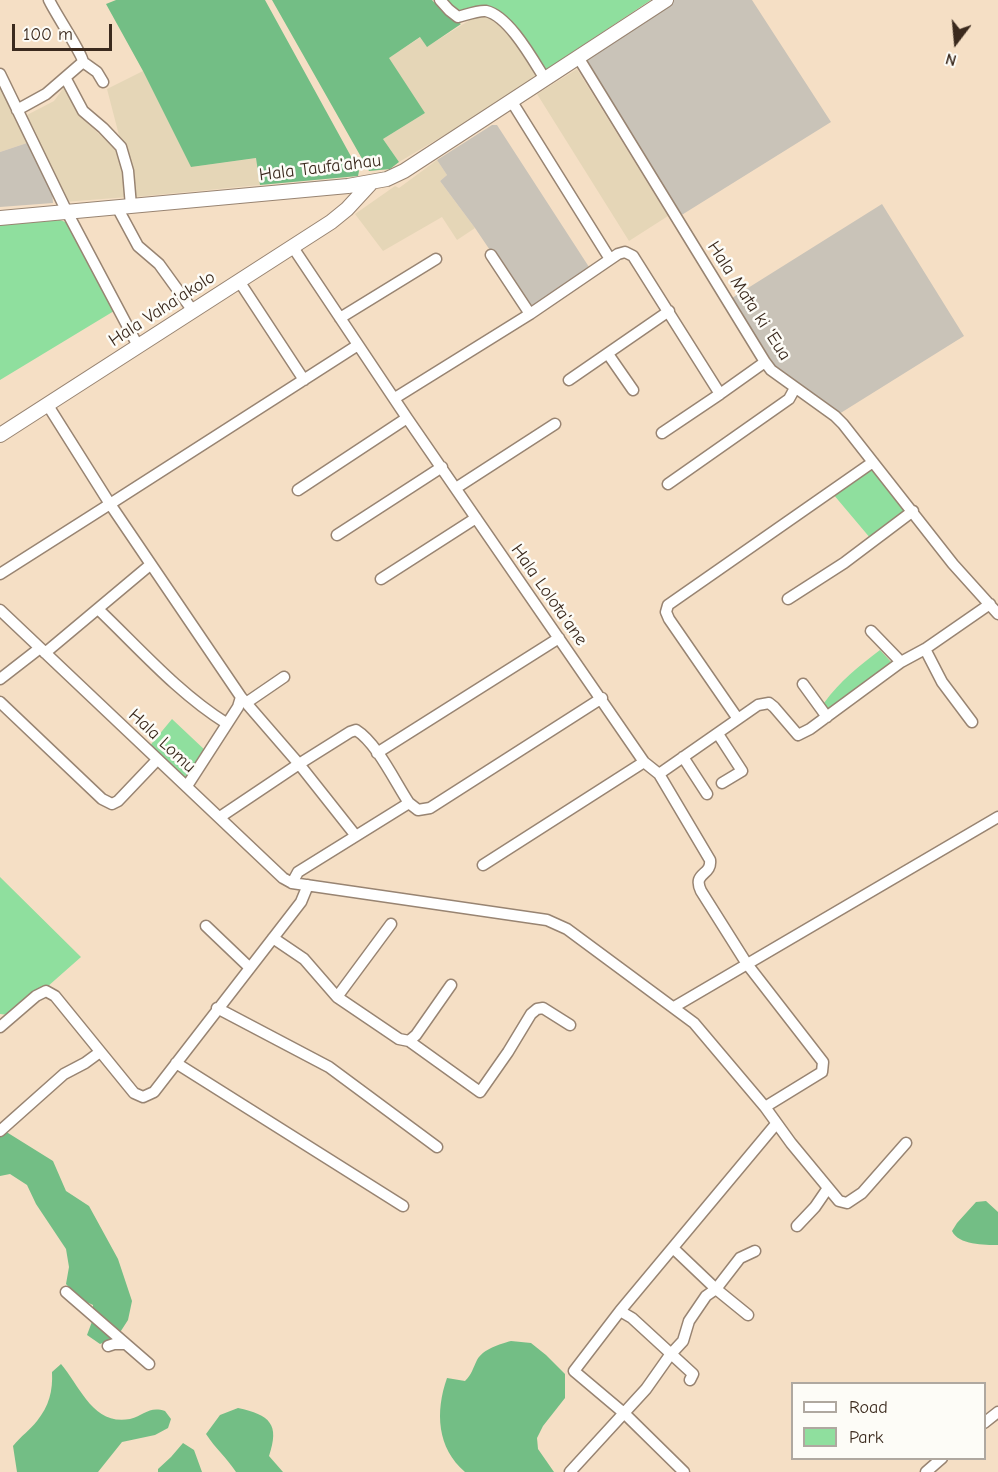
<!DOCTYPE html>
<html>
<head>
<meta charset="utf-8">
<style>
	body { margin:0 }
	#map { position:relative; width:998px; height:1472px; overflow:hidden; background:#f5dfc5; font-family:"Comic Neue",sans-serif }
	canvas { display:block }
	.legend { position:absolute; left:791px; top:1382px; width:195px; height:78px; box-sizing:border-box; background:#fdfcf7; border:2px solid #afa8a0; margin:0; padding:8px 10px; list-style:none; font-size:18px; color:#3b2a1e }
	.legend li { display:flex; align-items:center; gap:12px; height:30px }
	.legend b { width:30px; border:2px solid #afa8a0 }
	.north { position:absolute; left:926px; top:12px; width:60px; height:60px; -webkit-text-stroke:4px #fdfcf7; paint-order:stroke; rotate:196deg; font-size:16px; font-weight:700; line-height:24px; text-align:center; color:#3b2a1e }
	.north::after { content:''; display:block; margin:auto; width:21px; height:27px; background:#3b2a1e; clip-path:polygon(50% 0,100% 100%,50% 72%,0 100%) }
	.scale { position:absolute; left:12px; top:24px; width:100px; height:27px; box-sizing:border-box; border:3px solid #3b2a1e; border-top:0; padding-left:8px; font-size:18px; line-height:21px; white-space:nowrap; color:#3b2a1e; -webkit-text-stroke:4px #fdfcf7; paint-order:stroke }
</style>
</head>
<body>
<div id="map">
<canvas width="998" height="1472"></canvas>
<ul class="legend">
<li><b style="height:8px;background:#fff"></b>Road</li>
<li><b style="height:16px;background:#8fdf9e"></b>Park</li>
</ul>
<div class="north">N</div>
<div class="scale">100 m</div>
</div>
<script>
const c = document.querySelector('canvas').getContext('2d');
c.lineJoin = 'round';
function paint(path, color) {
  c.fillStyle = color;
  c.fill(path, 'evenodd');
}
function strokePath(path, color, width, dash) {
  c.strokeStyle = color;
  c.lineWidth = width;
  c.lineCap = dash ? 'butt' : 'round';
  c.setLineDash(dash || []);
  c.stroke(path);
}
function write(font, color, halo, rows, align = 'center') {
  c.font = font + ' "Comic Neue",sans-serif';
  c.lineWidth = 5;
  c.setLineDash([]);
  c.textBaseline = 'middle';
  c.strokeStyle = halo;
  c.fillStyle = color;
  for (const [text, x, y, turn = 0] of rows) {
    c.save();
    c.translate(x, y);
    c.rotate((+turn || 0) * Math.PI / 180);
    c.textAlign = isNaN(turn) ? turn : align;
    if (halo) c.strokeText(text, 0, 0);
    c.fillText(text, 0, 0);
    c.restore();
  }
}
paint(new Path2D(`
	M 478,15 L 488,16 L 503,26 L 539,74 L 475,117 L 399,162 L 383,139 L 425,113 L 388,58 L 421,37 L 428,46 Z
	M 577,69 L 668,216 L 629,241 L 537,94 Z
	M 143,71 L 191,167 L 257,158 L 260,185 L 135,197 L 107,89 Z
	M 0,84 L 14,118 L 27,143 L 0,152 Z
	M 65,86 L 79,116 L 116,149 L 126,177 L 128,197 L 64,202 L 24,122 L 27,115 L 54,101 Z
	M 437,160 L 447,175 L 440,181 L 475,228 L 457,240 L 442,217 L 383,251 L 355,214 L 395,186 L 399,188 Z`), '#e5d6b7');
paint(new Path2D(`
	M 670,0 L 752,0 L 831,122 L 680,216 L 581,59 Z
	M 492,125 L 497,125 L 589,267 L 532,306 L 527,305 L 475,228 L 440,181 L 447,175 L 437,160 Z
	M 27,143 L 52,191 L 53,203 L 0,207 L 0,152 Z
	M 882,204 L 964,336 L 839,414 L 776,368 L 732,298 Z`), '#c9c3b8');
paint(new Path2D(`
	M 443,0 L 651,0 L 544,71 L 491,9 L 459,13 Z
	M 60,220 L 68,223 L 114,311 L 0,380 L 0,225 Z
	M 869,469 L 873,469 L 906,509 L 906,513 L 871,539 L 833,494 Z
	M 880,650 L 892,663 L 829,711 L 824,703 C 840,681 859,666 880,650 Z
	M 172,719 L 207,752 L 187,783 L 148,748 Z
	M 0,877 L 81,957 L 47,987 L 40,987 L 9,1015 L 0,1014 Z`), '#8fdf9e');
paint(new Path2D(`
	M 116,0 L 265,0 L 359,171 L 358,176 L 260,185 L 256,158 L 191,167 L 143,71 L 106,4 Z
	M 272,0 L 432,0 L 445,14 L 461,24 L 427,47 L 420,37 L 389,58 L 425,113 L 383,139 L 399,162 L 390,169 L 369,171 Z
	M 0,1128 L 53,1161 L 66,1191 L 89,1206 L 118,1259 L 132,1301 L 128,1320 L 117,1337 L 100,1344 L 87,1335 L 93,1319 L 93,1305 L 78,1298 L 66,1284 L 69,1267 L 66,1249 L 36,1204 L 27,1185 L 10,1174 L 0,1176 Z
	M 986,1201 L 998,1212 L 998,1245 C 985,1245 958,1245 952,1231 L 957,1223 L 976,1202 Z
	M 511,1341 L 531,1343 L 546,1355 L 565,1374 L 565,1398 L 543,1426 L 537,1438 L 538,1449 L 554,1472 L 465,1472 C 437,1448 435,1412 447,1378 L 465,1381 C 472,1374 473,1368 477,1360 C 483,1349 500,1344 511,1341 Z
	M 61,1364 C 80,1386 93,1426 130,1419 C 145,1415 149,1406 165,1411 L 171,1419 L 168,1428 L 155,1435 L 122,1442 L 98,1472 L 17,1472 L 13,1446 C 21,1436 30,1430 37,1421 C 49,1406 53,1391 52,1372 Z
	M 238,1408 C 270,1415 280,1424 269,1456 L 283,1472 L 236,1472 C 227,1458 215,1448 206,1434 L 220,1415 Z
	M 183,1443 L 194,1450 L 202,1472 L 158,1472 L 158,1469 L 171,1457 Z`), '#73be85');
const minor = new Path2D(`
	M 49,0 C 55,13 83,55 83,62 L 97,72 L 103,82
	M 440,0 L 449,10 L 458,17 C 466,15 478,10 486,11 C 509,16 533,60 545,79
	M 578,57 L 765,362 L 771,370 L 835,416 L 843,424 L 953,564 L 998,614
	M 0,74 L 67,212 L 138,346
	M 66,79 L 83,111 L 103,128 L 121,147 L 128,171 L 131,206
	M 512,102 L 610,259
	M 17,110 L 46,94 L 83,62
	M 117,207 L 138,246 L 159,264 L 193,311
	M 292,246 L 407,418 L 644,762 L 659,774 L 710,860 C 712,876 692,872 701,891 L 747,964 L 823,1062 L 822,1072 L 765,1107
	M 491,255 L 530,314
	M 239,281 L 304,380
	M 340,318 L 436,259
	M 358,345 L 110,504 L 241,697 L 299,764 L 350,732 L 356,730 C 377,743 395,782 409,803
	M 608,354 L 633,390
	M 569,380 L 669,311
	M 395,398 L 530,314 L 618,254 L 625,252 L 633,256 L 720,394 L 765,362
	M 662,433 L 720,394
	M 668,484 L 789,399 L 795,388
	M 456,488 L 555,424
	M 298,490 L 407,418
	M 337,535 L 442,467
	M 0,574 L 110,504 L 47,404
	M 381,579 L 476,518
	M 788,599 L 844,563 L 913,511
	M 98,609 C 139,648 178,693 226,723
	M 0,610 L 283,878 L 292,883 L 547,920 L 567,929 L 694,1023 L 765,1107 L 791,1143 L 839,1201 L 847,1203 L 862,1193 L 906,1143
	M 871,631 L 901,662
	M 925,649 L 942,682 L 972,722
	M 45,653 L 150,565
	M 0,679 L 40,648
	M 803,684 L 827,717
	M 0,702 L 102,799 L 112,804 L 118,801 L 157,760
	M 246,703 L 284,677
	M 738,719 L 669,619 L 666,612 L 668,605 L 873,462
	M 718,734 L 742,771 L 722,783
	M 377,753 L 559,638
	M 683,757 L 707,794
	M 659,774 L 758,705 L 769,703 L 774,707 L 798,735 L 810,729 L 901,662 L 925,649 L 990,604
	M 187,786 L 238,707 L 241,697
	M 220,817 L 299,764 L 356,836
	M 483,865 L 644,762
	M 292,883 L 298,872 L 409,803 L 418,810 L 430,808 L 602,698
	M 206,926 L 250,968
	M 273,938 L 304,959 L 337,997 L 399,1039 L 409,1041 L 416,1035 L 451,985
	M 337,997 L 391,924
	M 674,1007 L 998,817
	M 217,1008 L 329,1067 L 437,1147
	M 0,1027 L 36,996 L 46,991 L 55,996 L 134,1093 L 143,1097 L 154,1092 L 301,902 L 308,885
	M 409,1041 L 480,1092 L 508,1052 L 531,1014 L 537,1009 L 543,1008 L 570,1025
	M 176,1063 L 403,1206
	M 0,1131 L 64,1074 L 85,1063 L 100,1052
	M 797,1226 L 815,1207 L 828,1188
	M 674,1249 L 716,1289 L 748,1315
	M 66,1292 L 149,1364
	M 620,1311 L 776,1124
	M 108,1346 L 114,1344 L 125,1344
	M 984,1423 L 998,1412
	M 570,1472 L 646,1389 L 670,1355 L 683,1341 L 689,1321 L 706,1296 L 716,1289 L 740,1258 L 755,1251
	M 684,1472 L 625,1414 L 574,1371 L 620,1311 L 632,1318 L 693,1374 L 690,1380
	M 926,1472 L 942,1458`);
const major = new Path2D(`
	M 0,218 L 348,186 L 387,179 L 404,171 L 666,0
	M 0,435 L 331,222 L 347,209 L 371,183`);
strokePath(minor, '#988472', 13);
strokePath(major, '#988472', 16);
strokePath(minor, '#fff', 10);
strokePath(major, '#fff', 14);
write('18px', '#3b2a1e', '#fdfcf7', [
	["Hala Taufa'ahau",320,168,-7],
	["Hala Mata ki 'Eua",749,301,57],
	["Hala Vaha'akolo",162,309,-33],
	["Hala Lolota'ane",549,595,55],
	["Hala Lomu",162,741,43]
]);
</script>
</body>
</html>
